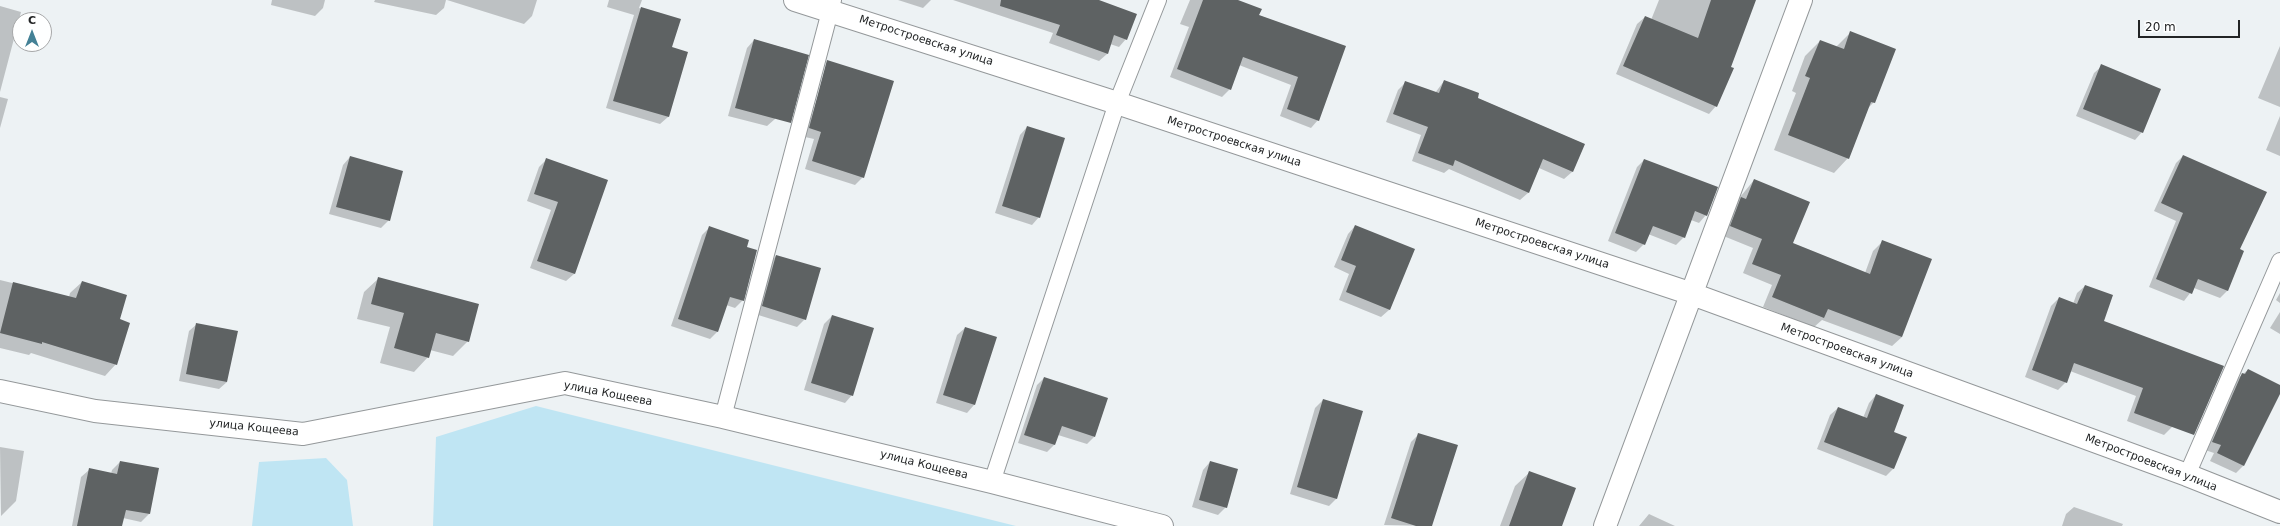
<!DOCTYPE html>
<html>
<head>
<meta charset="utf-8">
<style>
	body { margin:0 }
	#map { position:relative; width:2280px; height:526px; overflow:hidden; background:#edf2f4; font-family:"DejaVu Sans",sans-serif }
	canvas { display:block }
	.north { position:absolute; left:12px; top:12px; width:40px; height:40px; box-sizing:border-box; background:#feffff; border:1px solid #a6a7a8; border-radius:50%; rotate:0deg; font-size:11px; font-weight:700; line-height:16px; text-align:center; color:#222425 }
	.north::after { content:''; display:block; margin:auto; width:14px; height:18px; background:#438196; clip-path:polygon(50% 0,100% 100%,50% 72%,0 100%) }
	.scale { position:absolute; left:2138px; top:20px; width:102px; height:18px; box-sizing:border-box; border:2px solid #222425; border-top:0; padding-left:5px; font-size:12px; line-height:14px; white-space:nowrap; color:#222425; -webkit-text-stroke:3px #feffff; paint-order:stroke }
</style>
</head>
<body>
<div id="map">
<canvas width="2280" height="526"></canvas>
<div class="north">С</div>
<div class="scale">20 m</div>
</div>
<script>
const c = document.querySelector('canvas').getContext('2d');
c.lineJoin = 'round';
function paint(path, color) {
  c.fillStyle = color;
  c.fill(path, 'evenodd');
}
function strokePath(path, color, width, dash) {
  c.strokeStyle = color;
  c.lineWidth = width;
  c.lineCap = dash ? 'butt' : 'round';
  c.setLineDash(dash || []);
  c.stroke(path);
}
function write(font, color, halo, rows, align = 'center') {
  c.font = font + ' "DejaVu Sans",sans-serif';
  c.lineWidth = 4;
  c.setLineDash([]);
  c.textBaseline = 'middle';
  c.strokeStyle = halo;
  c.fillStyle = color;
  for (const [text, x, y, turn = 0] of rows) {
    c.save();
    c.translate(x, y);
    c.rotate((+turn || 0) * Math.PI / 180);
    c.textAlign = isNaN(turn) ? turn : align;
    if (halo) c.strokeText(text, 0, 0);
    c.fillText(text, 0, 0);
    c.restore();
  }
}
paint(new Path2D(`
	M 536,406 L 1016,526 L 433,526 L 436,437 Z
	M 326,458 L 347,480 L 353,526 L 252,526 L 259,462 Z`), '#bfe5f3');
paint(new Path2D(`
	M 272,0 L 325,0 L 323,8 L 315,16 L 271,5 Z
	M 375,0 L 446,0 L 444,8 L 436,15 L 374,2 Z
	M 447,0 L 537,0 L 532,16 L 524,24 Z
	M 609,0 L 642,0 L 639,8 L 679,20 L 671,48 L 668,117 L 660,124 L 606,108 L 634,15 L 607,7 Z
	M 898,0 L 931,0 L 923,8 Z
	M 953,0 L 1096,0 L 1126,39 L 1119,47 L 1110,44 L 1107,54 L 1099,61 L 1049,43 L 1053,33 Z
	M 1190,0 L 1235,0 L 1258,15 L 1345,47 L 1318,120 L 1311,128 L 1280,116 L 1291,85 L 1239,65 L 1230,89 L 1222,97 L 1170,77 L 1189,27 L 1180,24 Z
	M 1659,0 L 1755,0 L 1716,106 L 1709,114 L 1616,74 L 1637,24 L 1645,17 L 1651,20 Z
	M 0,6 L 21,12 L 0,92 Z
	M 1850,33 L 1874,102 L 1867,109 L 1848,158 L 1834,173 L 1774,150 L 1796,93 L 1792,91 L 1805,56 L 1820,41 L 1836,47 Z
	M 754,40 L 792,50 L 775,119 L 767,126 L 728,116 L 747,48 Z
	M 2280,46 L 2280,107 L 2258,98 Z
	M 2102,66 L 2142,132 L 2135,140 L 2076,116 L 2094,73 Z
	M 826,71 L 863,177 L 855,185 L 805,169 L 814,139 L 805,137 Z
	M 1444,81 L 1477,98 L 1584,144 L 1572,172 L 1564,179 L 1539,168 L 1528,193 L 1520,200 L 1449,169 L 1444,173 L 1412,161 L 1421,135 L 1386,122 L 1398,90 L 1406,82 L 1435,93 Z
	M 0,97 L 8,99 L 0,128 Z
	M 2280,116 L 2280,156 L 2266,150 Z
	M 1027,127 L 1039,217 L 1032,225 L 995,213 L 1020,135 Z
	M 2183,156 L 2239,250 L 2243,252 L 2227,291 L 2220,298 L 2194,288 L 2184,301 L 2149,287 L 2176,221 L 2154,211 L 2176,163 Z
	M 350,157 L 389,220 L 381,228 L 329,214 L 343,165 Z
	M 547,159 L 607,180 L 574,274 L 566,281 L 530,268 L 551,210 L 527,201 L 539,167 Z
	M 1644,160 L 1706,215 L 1699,223 L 1691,220 L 1684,237 L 1676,245 L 1648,234 L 1644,244 L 1636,252 L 1608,241 L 1637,167 Z
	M 1754,180 L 1792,244 L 1865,273 L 1873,251 L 1883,241 L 1902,337 L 1892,346 L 1822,320 L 1814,327 L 1763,307 L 1772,285 L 1743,273 L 1753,248 L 1721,235 L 1732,207 Z
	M 1355,226 L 1414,250 L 1389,310 L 1381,317 L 1339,300 L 1349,274 L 1334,267 L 1348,234 Z
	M 710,227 L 746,248 L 743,300 L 735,308 L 726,305 L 717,332 L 710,339 L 671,326 L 702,235 Z
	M 776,256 L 805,319 L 797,327 L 755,314 L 768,264 Z
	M 379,278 L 468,341 L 453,356 L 430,350 L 428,357 L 414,372 L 380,363 L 390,327 L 357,319 L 364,292 Z
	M 0,280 L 69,297 L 70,293 L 82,282 L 119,320 L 116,364 L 105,376 L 31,353 L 29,355 L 0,348 Z
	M 2085,286 L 2102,322 L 2200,358 L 2172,427 L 2164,435 L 2127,421 L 2136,396 L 2070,371 L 2066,382 L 2058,390 L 2025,377 L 2051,306 L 2059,298 L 2073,304 L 2077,293 Z
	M 2280,293 L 2280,303 L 2276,300 Z
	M 2280,312 L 2280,334 L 2270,328 Z
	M 832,316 L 852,395 L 845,403 L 804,390 L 824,324 Z
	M 197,324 L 227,382 L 219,389 L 179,381 L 189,331 Z
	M 965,328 L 996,337 L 974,405 L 967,413 L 936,403 L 957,335 Z
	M 2248,370 L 2280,386 L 2280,391 L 2243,466 L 2236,473 L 2210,461 L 2214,453 L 2205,450 L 2234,381 Z
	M 1044,378 L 1094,437 L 1087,444 L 1058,435 L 1054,445 L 1047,452 L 1018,443 L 1037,385 Z
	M 1876,395 L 1894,468 L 1886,476 L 1817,449 L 1830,415 L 1838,408 L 1863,418 L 1869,403 Z
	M 1323,400 L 1337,498 L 1329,506 L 1290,494 L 1315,408 Z
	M 1419,434 L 1431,526 L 1384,525 L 1411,442 Z
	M 0,447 L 24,451 L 16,501 L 1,516 Z
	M 120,462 L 158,469 L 149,514 L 141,522 L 123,518 L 121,526 L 72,526 L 81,477 L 89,470 L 111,474 L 112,470 Z
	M 1210,462 L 1226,507 L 1218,515 L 1192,507 L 1203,470 Z
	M 1530,472 L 1561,526 L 1500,526 L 1515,486 Z
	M 2074,507 L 2123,524 L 2122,526 L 2062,526 L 2066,514 Z
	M 1649,514 L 1675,526 L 1639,526 Z`), '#0003');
paint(new Path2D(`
	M 1001,0 L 1099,0 L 1137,14 L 1127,40 L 1114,35 L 1108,54 L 1056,35 L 1060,25 L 1000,6 Z
	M 1203,0 L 1238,0 L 1262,9 L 1259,15 L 1346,46 L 1319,121 L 1287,109 L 1298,77 L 1243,57 L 1231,90 L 1177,69 Z
	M 1711,0 L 1756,0 L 1731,67 L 1734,68 L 1717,107 L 1623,66 L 1645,16 L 1698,38 Z
	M 641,7 L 681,19 L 672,47 L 688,52 L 669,117 L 613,101 Z
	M 1850,31 L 1896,49 L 1875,103 L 1871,102 L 1849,159 L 1788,135 L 1810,78 L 1805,76 L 1820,40 L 1844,49 Z
	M 754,39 L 809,55 L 791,123 L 735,108 Z
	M 827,60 L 894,81 L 864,178 L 812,161 L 821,132 L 809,128 Z
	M 2101,64 L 2161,89 L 2143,133 L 2083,109 Z
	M 1444,80 L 1479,93 L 1478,98 L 1585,144 L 1573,172 L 1543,159 L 1529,193 L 1455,160 L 1453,166 L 1418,153 L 1428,127 L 1393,114 L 1405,81 L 1439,93 Z
	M 1027,126 L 1065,138 L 1040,218 L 1002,206 Z
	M 2183,155 L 2267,192 L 2240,249 L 2244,251 L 2228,291 L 2198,279 L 2192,294 L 2156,279 L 2183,213 L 2161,203 Z
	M 350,156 L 403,171 L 390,221 L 336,207 Z
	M 546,158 L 608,180 L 575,274 L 537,261 L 558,202 L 534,194 Z
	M 1644,159 L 1718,187 L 1707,216 L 1695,211 L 1685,238 L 1653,226 L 1645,245 L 1615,233 Z
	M 1754,179 L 1810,202 L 1793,243 L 1870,274 L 1882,240 L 1932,259 L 1902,337 L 1828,309 L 1824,318 L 1772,297 L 1781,275 L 1752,264 L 1762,239 L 1730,226 L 1741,197 L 1746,199 Z
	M 1355,225 L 1415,249 L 1390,310 L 1346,292 L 1356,266 L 1341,260 Z
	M 709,226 L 749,240 L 747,247 L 757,250 L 744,301 L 730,297 L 718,332 L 678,319 Z
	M 776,255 L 821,268 L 806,320 L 762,306 Z
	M 378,277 L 479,304 L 469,342 L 436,333 L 429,358 L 394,348 L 404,313 L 371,304 Z
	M 82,281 L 127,295 L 120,319 L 130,323 L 117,365 L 42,342 L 42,344 L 0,333 L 13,282 L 76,298 Z
	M 2085,285 L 2113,295 L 2104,321 L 2224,366 L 2194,435 L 2134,413 L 2143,388 L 2074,363 L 2067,383 L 2032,370 L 2059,297 L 2077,304 Z
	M 832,315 L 874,328 L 853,396 L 811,383 Z
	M 196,323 L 238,331 L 227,382 L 186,374 Z
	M 965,327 L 997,337 L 975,405 L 943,395 Z
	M 2248,369 L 2280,385 L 2280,394 L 2244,466 L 2217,453 L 2221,445 L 2212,442 L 2242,373 L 2245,374 Z
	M 1044,377 L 1108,398 L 1095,437 L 1062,426 L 1055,445 L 1024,435 Z
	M 1876,394 L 1904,405 L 1894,432 L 1907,437 L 1894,469 L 1824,442 L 1838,407 L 1867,418 Z
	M 1323,399 L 1363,411 L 1337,499 L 1297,487 Z
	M 1418,433 L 1458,445 L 1432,526 L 1416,526 L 1391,518 Z
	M 120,461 L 159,468 L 150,514 L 126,510 L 122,526 L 77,526 L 89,468 L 117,474 Z
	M 1210,461 L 1238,469 L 1227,508 L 1199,500 Z
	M 1529,471 L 1576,488 L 1562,526 L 1509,526 Z`), '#5e6263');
const lane = new Path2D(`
	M 723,417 L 833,0
	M 2187,475 L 2280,261
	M 992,482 L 1117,103 L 1158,0`);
const street = new Path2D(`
	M 795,0 L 1117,103 L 1692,294 L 2187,475 L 2280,512
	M 0,391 L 95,411 L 303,434 L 565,383 L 723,417 L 992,482 L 1162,526
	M 1605,526 L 1801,0`);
strokePath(lane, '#94989a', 18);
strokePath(street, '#94989a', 24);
strokePath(lane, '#fff', 16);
strokePath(street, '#fff', 22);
write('11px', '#222425', '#feffff', [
	["Метростроевская улица",926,41,18],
	["Метростроевская улица",1234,142,18],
	["Метростроевская улица",1542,244,18],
	["Метростроевская улица",1847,351,20],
	["улица Кощеева",608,394,11],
	["улица Кощеева",254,428,6],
	["Метростроевская улица",2151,463,21],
	["улица Кощеева",924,465,14]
]);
</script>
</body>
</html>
